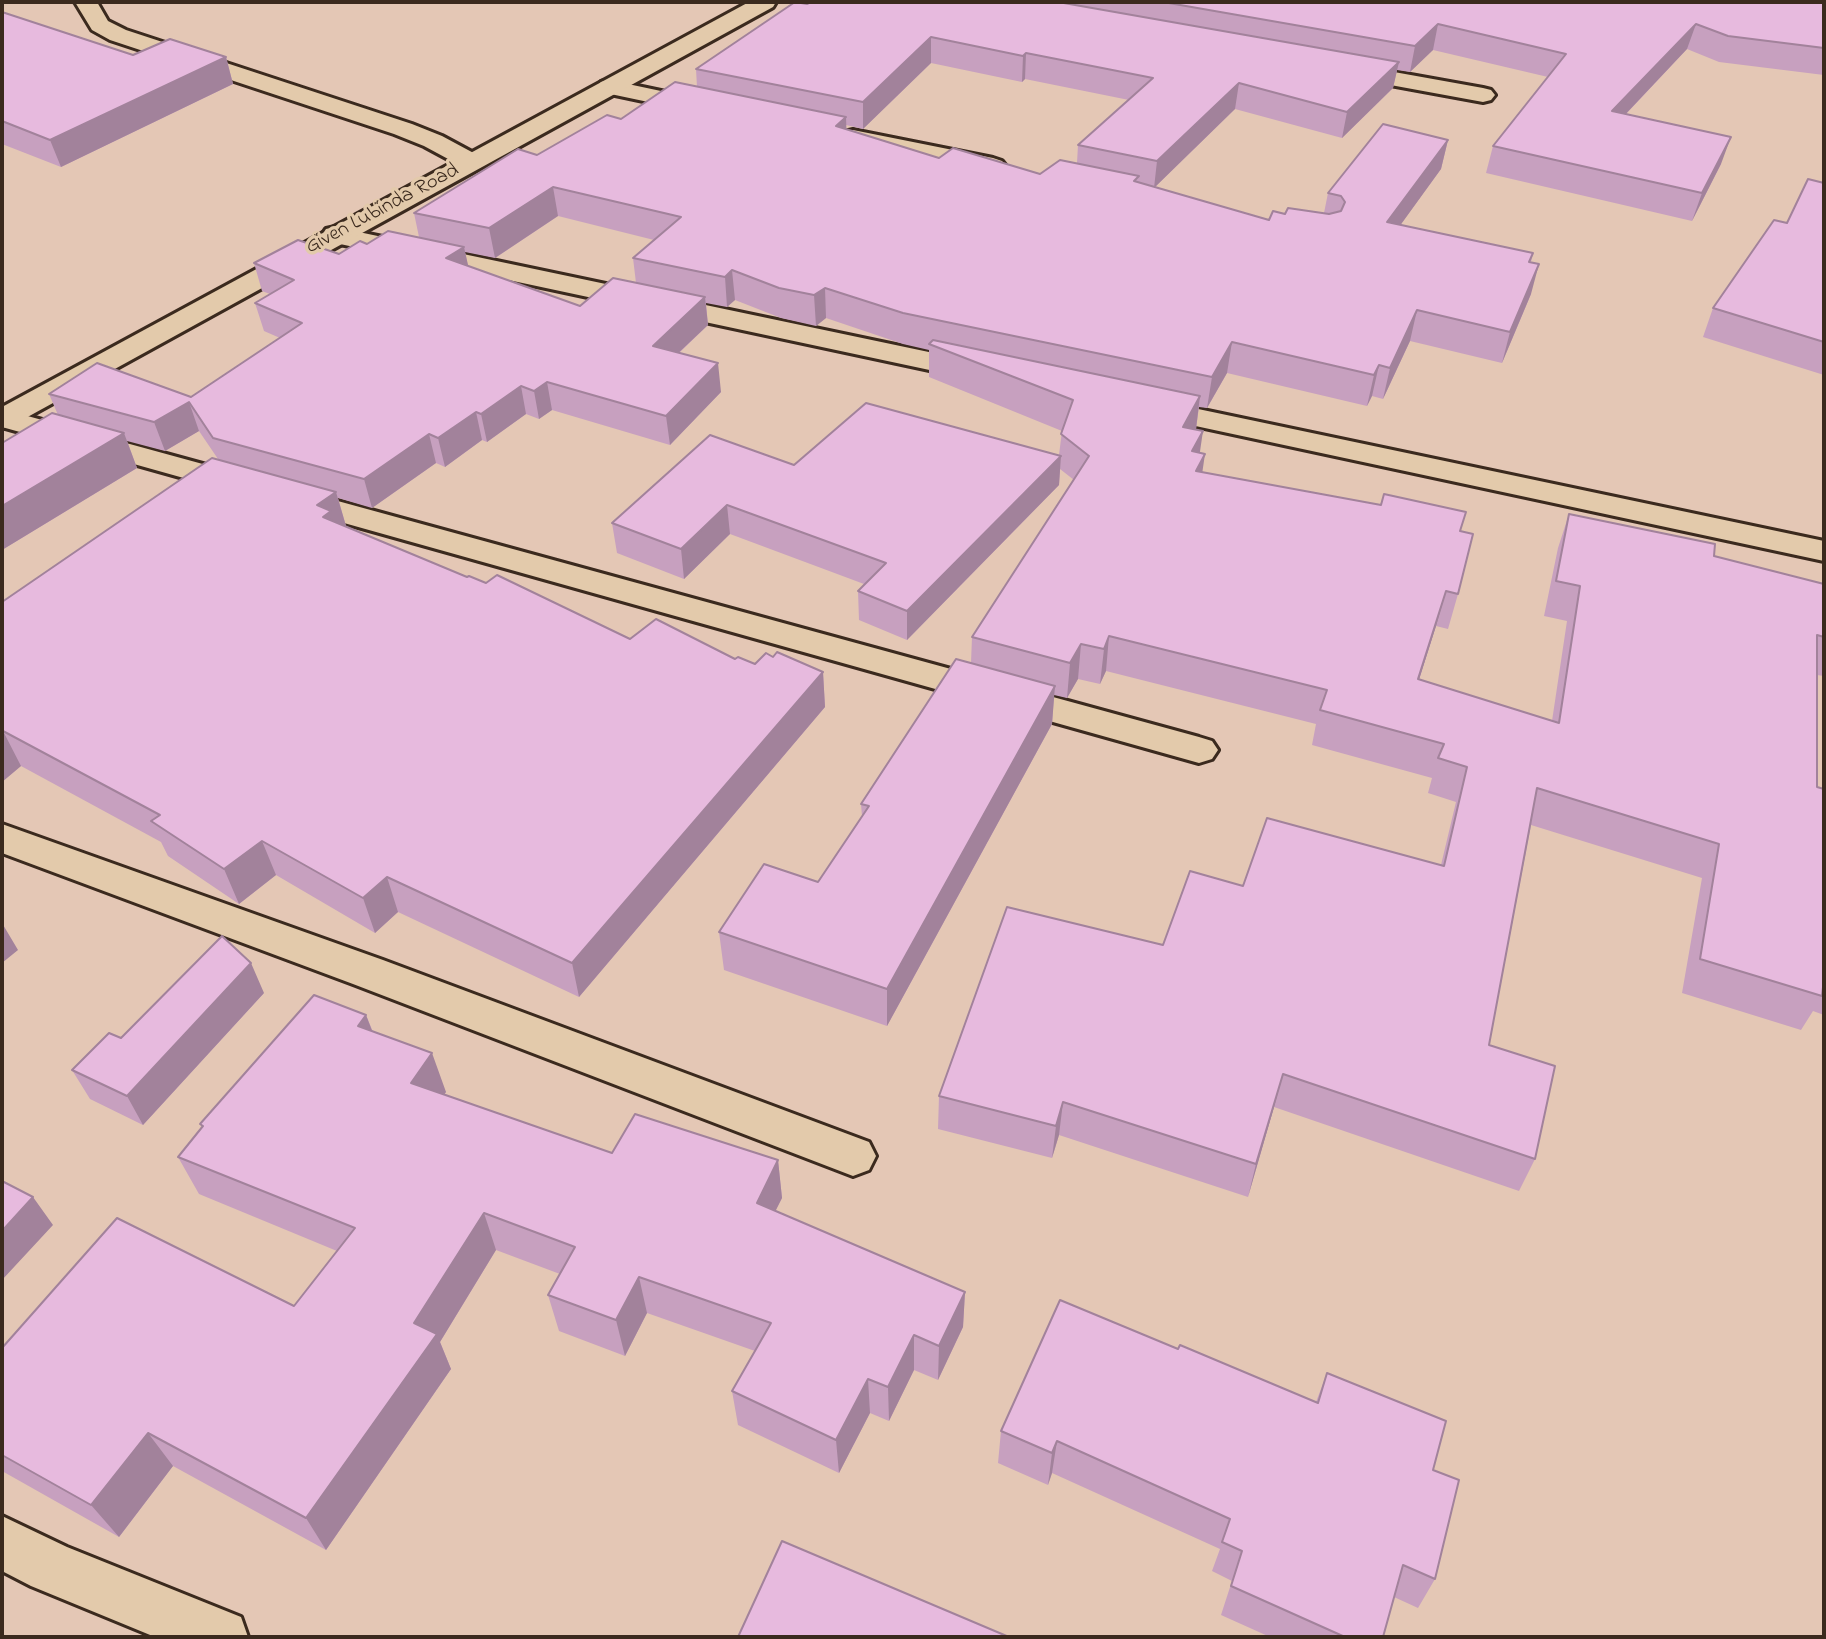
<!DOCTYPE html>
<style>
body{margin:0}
#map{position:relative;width:1826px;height:1639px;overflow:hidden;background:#e4c7b5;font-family:"Indie Flower",sans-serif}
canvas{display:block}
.frame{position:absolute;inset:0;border:4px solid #3b2a1e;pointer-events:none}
</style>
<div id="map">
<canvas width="1826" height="1639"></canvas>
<div class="frame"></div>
</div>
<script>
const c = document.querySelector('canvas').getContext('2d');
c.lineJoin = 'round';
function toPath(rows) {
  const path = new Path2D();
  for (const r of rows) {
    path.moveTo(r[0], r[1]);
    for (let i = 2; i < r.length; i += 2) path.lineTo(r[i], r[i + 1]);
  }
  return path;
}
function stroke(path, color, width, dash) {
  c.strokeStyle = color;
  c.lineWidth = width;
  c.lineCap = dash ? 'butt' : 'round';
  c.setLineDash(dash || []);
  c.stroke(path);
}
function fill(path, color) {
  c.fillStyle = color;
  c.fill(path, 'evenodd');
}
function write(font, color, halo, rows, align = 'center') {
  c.font = font + ' "Indie Flower",sans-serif';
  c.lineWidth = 7;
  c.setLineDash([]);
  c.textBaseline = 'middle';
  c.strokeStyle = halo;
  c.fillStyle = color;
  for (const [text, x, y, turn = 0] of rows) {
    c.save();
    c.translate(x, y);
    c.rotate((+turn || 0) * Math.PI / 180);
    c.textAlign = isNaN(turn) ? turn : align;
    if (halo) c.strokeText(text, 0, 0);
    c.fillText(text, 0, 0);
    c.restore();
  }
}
const minor = toPath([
 [75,2,97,2,108,21,126,30,412,124,442,136,481,157,485,162,481,167,472,170,463,167,424,146,394,134,110,40,92,30,75,2],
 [1344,63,1483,88,1491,90,1495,95,1491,100,1483,102,1336,75,1332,70,1336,65,1344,63],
 [609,80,713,102,717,107,713,112,705,114,601,92,597,87,601,82,609,80],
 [853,130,993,158,1002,161,1006,166,1002,171,993,174,844,142,841,137,844,132,853,130],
 [335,227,981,363,991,366,996,372,991,378,981,381,326,241,322,235,326,229,335,227],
 [1146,398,1824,541,1824,561,1135,413,1131,407,1135,401,1146,398],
 [2,409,1199,737,1212,741,1218,750,1212,759,1199,763,2,427,2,409],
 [2,824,383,960,869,1142,876,1156,869,1170,853,1176,353,984,2,853,2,824],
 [2,1516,67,1547,241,1617,248,1637,155,1637,31,1586,2,1571,2,1516]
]);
const tertiary = toPath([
 [749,2,776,2,773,7,13,425,2,428,2,407,749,2]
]);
stroke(minor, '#3b2a1e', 6);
stroke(tertiary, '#3b2a1e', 6);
fill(minor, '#e3caab');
fill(tertiary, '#e3caab');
fill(toPath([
 [811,2,1824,2,1824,75,1719,62,1687,49,1626,114,1721,164,1692,221,1486,173,1493,146,1548,77,1433,50,1410,72,1397,70,1393,88,1342,138,1235,109,1155,187,1269,220,1285,214,1324,213,1328,193,1448,140,1441,169,1400,225,1533,253,1531,262,1531,294,1502,363,1410,341,1383,399,1372,396,1367,406,1227,373,1207,408,1199,407,1196,429,1202,472,1460,531,1458,594,1448,629,1436,626,1419,680,1552,721,1567,621,1544,616,1558,548,1569,514,1714,556,1824,584,1824,676,1817,675,1817,787,1824,789,1824,1015,1813,1011,1801,1030,1682,993,1702,878,1531,825,1489,1045,1535,1159,1519,1191,1274,1107,1248,1197,1059,1135,1052,1158,938,1129,939,1096,1163,945,1243,886,1441,865,1456,802,1428,793,1432,778,1312,745,1316,724,1106,671,1100,684,1078,679,1067,698,1054,695,1052,724,887,1026,724,970,719,932,818,882,862,816,861,804,971,663,972,637,1074,480,1060,469,1059,485,907,640,859,620,858,591,864,584,730,534,684,579,617,553,612,523,794,465,1059,455,1062,431,929,377,929,350,903,344,826,318,816,326,781,318,735,300,727,307,706,303,708,325,679,353,721,392,670,445,552,410,539,419,526,414,487,442,482,440,445,467,436,463,372,508,338,498,346,526,467,577,486,583,630,639,755,664,773,657,823,672,825,707,579,997,398,912,375,933,276,875,239,904,168,856,161,842,21,766,2,782,2,602,218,459,199,431,165,451,127,441,137,468,2,550,2,443,58,415,49,394,191,397,280,338,264,331,255,303,270,294,262,291,254,263,339,254,367,244,419,237,414,213,537,155,697,87,696,69],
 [931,63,1022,82,1025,79,1129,100,1078,145,1077,163,1040,174,939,158,846,130,846,125,863,129],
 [558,216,654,240,633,258,636,283,580,306,468,266,465,252,495,258],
 [2,12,133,55,226,57,233,84,61,167,2,144],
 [1824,183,1824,375,1703,337,1713,308,1787,223],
 [264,993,143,1125,90,1099,72,1070],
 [366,1015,373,1032,446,1092,444,1094,612,1153,778,1160,782,1198,775,1211,965,1292,963,1327,938,1380,914,1370,889,1421,870,1413,839,1473,738,1425,732,1391,755,1351,647,1313,625,1356,559,1331,548,1295,560,1274,496,1250,440,1342,451,1369,326,1550,173,1466,119,1537,2,1471,2,1348,294,1306,337,1251,199,1194,178,1157,202,1128,200,1124],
 [1178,1349,1316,1402,1327,1373,1433,1470,1435,1579,1418,1608,1394,1597,1383,1637,1270,1637,1221,1615,1232,1581,1212,1571,1220,1549,1052,1473,1048,1485,998,1463,1001,1431]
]), '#c7a0bf');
fill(toPath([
 [1438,24,1433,50,1410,72,1415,46],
 [1696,24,1687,49,1604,137,1612,111],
 [931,37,931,63,863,129,863,102],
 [1026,53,1025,79,1022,82,1023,56],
 [226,57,233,84,61,167,50,140],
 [1399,62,1393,88,1342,138,1347,112],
 [1239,83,1235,109,1154,188,1157,161],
 [846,117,847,145,836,126],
 [1731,137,1721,164,1692,221,1702,193],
 [1448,140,1441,169,1381,252,1387,222],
 [553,187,558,216,495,258,489,228],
 [464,247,470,274,446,258],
 [1539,264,1531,294,1502,363,1510,332],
 [732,270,735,300,727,307,725,277],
 [825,288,826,318,816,326,814,295],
 [705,297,708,325,656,374,653,346],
 [1417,310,1410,341,1383,399,1390,368],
 [1232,342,1227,373,1207,408,1212,377],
 [718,363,721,392,670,445,666,416],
 [1379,365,1372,396,1367,406,1374,375],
 [547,382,552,410,539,419,534,391],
 [521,386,526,414,487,442,481,414],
 [1200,396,1196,429,1183,427],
 [189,402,199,431,165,451,154,422],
 [476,412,482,440,445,467,438,438],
 [1203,431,1198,465,1192,451],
 [124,433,137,468,2,550,2,506],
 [429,434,436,463,372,508,364,479],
 [1205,454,1200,488,1196,471],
 [1061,456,1059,485,907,640,907,611],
 [336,492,346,526,341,546,317,505],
 [727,505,730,534,684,579,681,549],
 [1446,591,1436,626,1408,714,1418,679],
 [1109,636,1106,671,1100,684,1104,649],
 [1081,644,1078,679,1067,698,1070,663],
 [823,672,825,707,579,997,572,963],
 [1055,686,1052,724,887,1026,887,989],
 [3,731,21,766,2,782,2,732],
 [262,841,276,875,239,904,224,869],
 [387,877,398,912,375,933,363,898],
 [2,923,18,950,2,963],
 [251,963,264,993,143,1125,127,1096],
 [366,1015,381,1054,358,1026],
 [432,1053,446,1092,425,1121,411,1083],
 [1283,1074,1274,1107,1248,1197,1256,1164],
 [1063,1102,1059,1135,1052,1158,1056,1126],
 [778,1160,782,1198,761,1240,757,1203],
 [33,1197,53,1225,2,1280,2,1231],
 [484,1213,496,1250,440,1342,451,1369,326,1550,306,1518,414,1323],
 [639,1277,647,1313,625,1356,616,1320],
 [965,1292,963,1327,938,1380,939,1346],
 [914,1335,914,1370,889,1421,888,1387],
 [868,1379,870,1413,839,1473,836,1440],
 [148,1433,173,1466,119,1537,91,1505],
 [1057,1441,1052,1473,1048,1485,1052,1453]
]), '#a2829b');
const building = toPath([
 [795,2,807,4,811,2,1058,2,1399,62,1347,112,1239,83,1157,161,1078,145,1153,78,1026,53,1023,56,931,37,863,102,696,69,795,2],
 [1163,2,1824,2,1824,48,1728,36,1696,24,1612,111,1731,137,1702,193,1493,146,1566,54,1438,24,1415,46,1163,2],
 [2,12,133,55,170,39,226,57,50,140,2,121,2,12],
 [675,82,846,117,836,126,939,158,953,148,1040,174,1060,160,1139,176,1134,181,1269,220,1273,211,1285,214,1288,208,1329,214,1341,211,1345,202,1341,196,1328,193,1383,124,1448,140,1387,222,1533,253,1529,262,1539,264,1510,332,1417,310,1390,368,1379,365,1374,375,1232,342,1212,377,903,313,825,288,814,295,779,288,732,270,725,277,633,258,681,217,553,187,489,228,414,213,518,149,537,155,607,115,621,119,675,82],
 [1808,179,1824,183,1824,342,1713,308,1774,220,1787,223,1808,179],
 [388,231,464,247,446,258,580,306,613,278,705,297,653,346,718,363,666,416,547,382,534,391,521,386,481,414,476,412,438,438,429,434,364,479,213,438,189,402,154,422,49,394,97,363,191,397,302,323,255,303,294,280,254,263,298,240,339,254,360,241,367,244,388,231],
 [933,340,1200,396,1183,427,1203,431,1192,451,1205,454,1196,471,1381,505,1384,494,1466,512,1460,531,1473,534,1458,594,1446,591,1418,679,1559,723,1580,586,1556,581,1569,514,1715,544,1714,556,1824,584,1824,637,1817,635,1817,787,1824,789,1824,978,1822,996,1700,959,1719,844,1537,788,1489,1045,1555,1066,1535,1159,1283,1074,1256,1164,1063,1102,1056,1126,939,1096,1007,907,1163,945,1190,871,1243,886,1267,818,1444,866,1467,767,1438,758,1444,744,1320,710,1327,690,1109,636,1104,649,1081,644,1070,663,972,637,1089,456,1061,434,1073,400,929,344,933,340],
 [866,403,1061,456,907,611,858,591,886,563,727,505,681,549,612,523,710,435,794,465,866,403],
 [52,413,124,433,2,506,2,443,52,413],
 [212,458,336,492,317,505,331,511,323,517,467,577,469,576,486,583,497,575,630,639,656,619,735,659,738,657,755,664,766,653,773,657,777,652,823,672,572,963,387,877,363,898,262,841,224,869,151,821,160,815,3,731,2,732,2,602,212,458],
 [956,659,1055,686,887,989,719,932,764,864,818,882,869,806,861,804,956,659],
 [222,936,251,963,127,1096,72,1070,109,1033,121,1038,222,936],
 [314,995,366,1015,358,1026,432,1053,411,1083,612,1153,635,1114,778,1160,757,1203,965,1292,939,1346,914,1335,888,1387,868,1379,836,1440,732,1391,771,1323,639,1277,616,1320,548,1295,575,1247,484,1213,414,1323,437,1334,306,1518,148,1433,91,1505,2,1455,2,1348,117,1218,294,1306,355,1228,178,1157,203,1126,200,1124,314,995],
 [2,1181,33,1197,2,1231,2,1181],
 [1060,1300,1178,1349,1180,1345,1318,1403,1327,1373,1446,1421,1433,1470,1459,1480,1435,1579,1403,1565,1383,1637,1345,1637,1231,1586,1242,1551,1222,1542,1230,1519,1057,1441,1052,1453,1001,1431,1060,1300],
 [782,1541,1009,1637,738,1637,782,1541]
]);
fill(building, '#e7bade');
stroke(building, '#a2829b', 2);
write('21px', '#3b2a1e', '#e3caab', [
 ["Given Lubinda Road",383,210,-28]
]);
</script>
